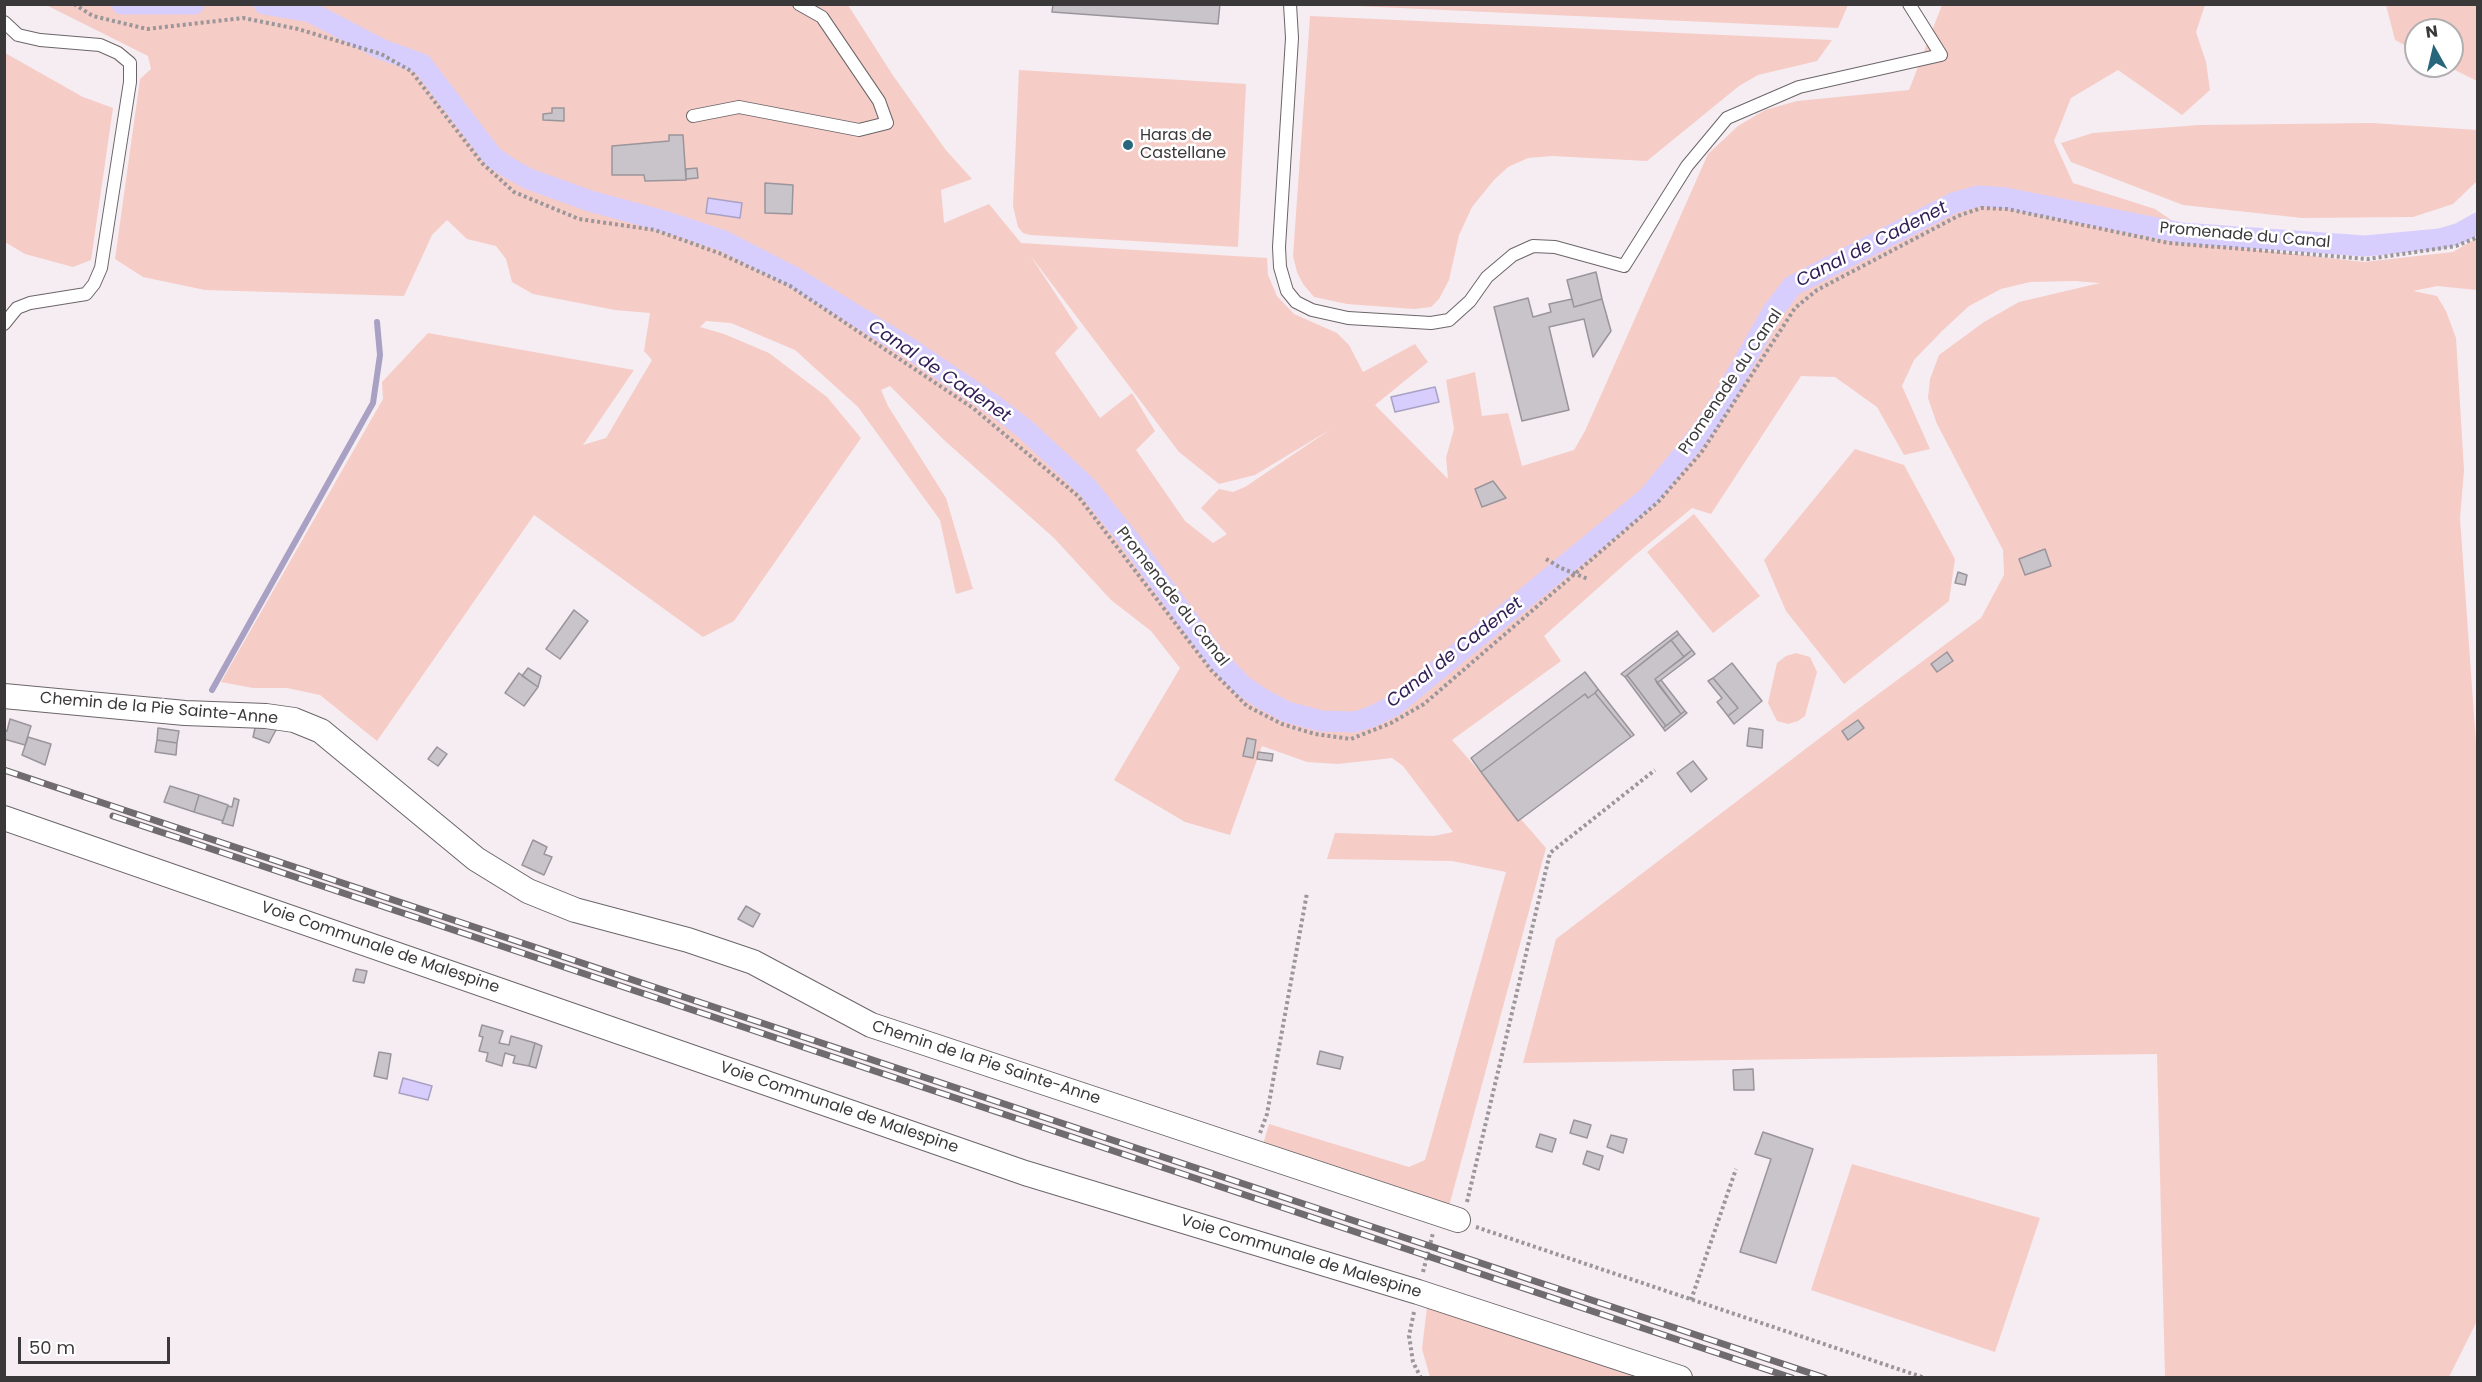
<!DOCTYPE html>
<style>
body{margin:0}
#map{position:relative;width:2482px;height:1382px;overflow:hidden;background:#f5edf2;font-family:Poppins,sans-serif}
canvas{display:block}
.frame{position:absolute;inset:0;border:6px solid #3b383a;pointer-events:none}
.north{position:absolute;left:2404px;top:18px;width:60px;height:60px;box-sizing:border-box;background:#fff;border:2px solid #b1afb0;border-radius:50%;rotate:352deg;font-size:16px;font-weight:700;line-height:24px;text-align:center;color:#3b383a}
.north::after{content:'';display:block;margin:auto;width:21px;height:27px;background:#28667c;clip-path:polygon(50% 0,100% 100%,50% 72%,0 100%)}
.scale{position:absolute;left:18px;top:1337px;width:152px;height:27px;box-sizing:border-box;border:3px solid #3b383a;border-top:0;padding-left:8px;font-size:18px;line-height:21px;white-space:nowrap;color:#3b383a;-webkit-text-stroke:4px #fff;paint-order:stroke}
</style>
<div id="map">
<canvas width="2482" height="1382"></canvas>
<div class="frame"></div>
<div class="north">N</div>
<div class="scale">50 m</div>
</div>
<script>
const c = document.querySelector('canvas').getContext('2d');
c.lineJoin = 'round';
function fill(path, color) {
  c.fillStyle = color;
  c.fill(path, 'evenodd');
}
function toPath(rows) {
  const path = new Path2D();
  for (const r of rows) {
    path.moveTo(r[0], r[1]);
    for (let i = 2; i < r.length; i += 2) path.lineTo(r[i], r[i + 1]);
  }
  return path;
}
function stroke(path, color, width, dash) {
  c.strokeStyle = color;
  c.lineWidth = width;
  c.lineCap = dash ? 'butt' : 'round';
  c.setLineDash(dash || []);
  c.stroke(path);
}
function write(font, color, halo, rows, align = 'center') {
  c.font = font + ' Poppins,sans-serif';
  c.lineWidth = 5;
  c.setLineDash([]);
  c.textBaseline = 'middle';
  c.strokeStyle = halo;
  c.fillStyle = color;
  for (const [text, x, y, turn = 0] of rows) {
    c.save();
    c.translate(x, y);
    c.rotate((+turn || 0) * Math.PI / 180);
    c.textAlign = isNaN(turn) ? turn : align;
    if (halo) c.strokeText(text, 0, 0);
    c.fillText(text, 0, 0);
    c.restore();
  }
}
fill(toPath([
 [46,5,848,5,892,74,945,149,972,179,941,190,944,223,989,204,1021,243,1267,258,1268,275,1277,296,1294,314,1337,333,1349,345,1363,372,1415,344,1428,362,1375,405,1448,479,1446,458,1454,429,1446,380,1475,372,1482,416,1508,413,1522,466,1574,450,1585,431,1708,154,1738,126,1765,110,1797,101,1909,90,1942,5,2205,5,2196,32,2206,62,2210,90,2182,115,2118,70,2071,98,2054,141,2073,183,2155,209,2206,244,2364,262,2453,252,2477,238,2477,290,2437,286,2413,291,2437,296,2446,311,2456,338,2464,470,2460,518,2478,772,2477,1321,2449,1377,2165,1377,2157,1054,1523,1063,1556,939,1854,712,1981,618,2004,575,2003,550,1937,424,1928,398,1930,379,1939,355,1984,322,2019,302,2100,283,2075,281,2030,282,2001,289,1969,306,1942,331,1914,360,1902,386,1930,449,1904,455,1877,407,1835,377,1801,376,1711,514,1692,508,1634,556,1544,636,1561,661,1452,740,1546,848,1448,1210,1262,1148,1269,1124,1409,1167,1425,1160,1506,872,1452,861,1327,859,1335,833,1434,836,1453,832,1403,766,1392,758,1338,764,1307,762,1262,746,1230,835,1185,822,1114,780,1180,668,1151,631,1111,600,1054,538,944,440,890,386,881,390,888,406,946,498,973,589,956,594,940,520,858,407,795,350,731,323,706,321,700,327,724,334,769,353,827,397,861,438,734,621,703,637,534,515,377,741,320,695,287,688,253,688,221,682,383,399,382,382,428,333,634,370,583,445,606,438,652,360,644,351,650,313,615,310,533,294,512,282,506,259,496,246,467,239,447,220,432,235,404,296,205,290,143,277,115,259,140,79,151,69,148,56],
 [1030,255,1179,452,1219,484,1255,475,1331,429,1245,487,1233,492,1219,489,1201,508,1227,534,1213,543,1185,521,1136,450,1155,431,1132,393,1100,418,1055,353,1078,328],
 [1334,5,1848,5,1838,28],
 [2386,5,2477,5,2477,81,2447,66,2452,66,2452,30,2416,30,2416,51,2395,40],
 [1310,16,1832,40,1817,61,1758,75,1739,86,1647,161,1552,156,1528,158,1508,167,1494,180,1472,207,1459,235,1449,280,1439,299,1431,307,1414,309,1347,304,1314,297,1303,284,1297,272,1293,256],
 [5,53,83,97,113,108,91,260,73,267,25,254,5,242],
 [1019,70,1246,84,1238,247,1030,235,1023,233,1018,227,1013,206],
 [2372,123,2477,130,2477,181,2453,204,2413,217,2302,218,2183,205,2071,162,2061,143,2093,133,2199,125],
 [1855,449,1904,465,1955,559,1949,601,1844,684,1786,611,1764,560],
 [1694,514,1760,596,1713,633,1647,552],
 [1796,653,1810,657,1817,672,1805,716,1798,721,1788,724,1777,721,1768,703,1777,663,1786,656],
 [1852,1164,2040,1218,1995,1352,1811,1290],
 [1427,1307,1635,1377,1430,1377,1422,1349]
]), '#f6ccc7');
const water = toPath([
 [708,198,742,203,740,218,706,213,708,198],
 [1435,387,1439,402,1395,412,1391,397,1435,387],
 [403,1078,432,1086,428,1100,399,1093,403,1078]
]);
fill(water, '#d7cefe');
stroke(water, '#a8a1c3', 1.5);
stroke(toPath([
 [212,690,373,403,380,355,377,322]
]), '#a8a1c3', 6);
stroke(toPath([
 [122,4,194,4],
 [264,4,310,12,381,49,422,64,493,157,509,168,529,179,590,201,667,222,724,241,792,276,909,348,995,406,1025,429,1087,487,1128,538,1215,657,1243,686,1261,698,1287,712,1321,721,1354,722,1371,717,1395,705,1649,496,1699,435,1721,402,1773,311,1792,286,1953,203,1979,196,2006,198,2182,233,2365,246,2440,239,2460,233,2478,223]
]), '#d7cefe', 21);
const building = toPath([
 [1053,4,1220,4,1218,24,1052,12,1053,4],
 [552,108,564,108,564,121,543,120,543,114,552,113,552,108],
 [669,135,683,135,686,180,645,181,644,175,612,175,612,146,669,141,669,135],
 [697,168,698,178,686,179,686,169,697,168],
 [765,183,793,185,792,214,765,213,765,183],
 [1596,272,1602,299,1574,307,1567,280,1596,272],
 [1528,298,1533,317,1551,312,1549,304,1572,299,1574,307,1602,299,1611,331,1593,357,1584,319,1549,327,1569,410,1522,421,1494,307,1528,298],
 [1493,481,1506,498,1482,507,1475,489,1493,481],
 [2045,549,2051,566,2025,575,2019,559,2045,549],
 [1958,572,1967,575,1965,585,1955,583,1958,572],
 [574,610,588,621,560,659,546,649,574,610],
 [1677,631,1679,634,1625,677,1621,674,1677,631],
 [1679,634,1692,650,1684,657,1671,640,1679,634],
 [1671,640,1684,657,1655,679,1681,714,1666,726,1627,675,1671,640],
 [1692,650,1695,654,1657,683,1655,679,1692,650],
 [1947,652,1953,661,1937,672,1931,664,1947,652],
 [1732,663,1762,701,1734,724,1728,716,1738,708,1713,678,1732,663],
 [528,668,541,676,538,687,522,676,528,668],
 [1585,672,1598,689,1595,693,1588,698,1585,694,1481,772,1471,758,1585,672],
 [519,673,538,687,524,706,505,693,519,673],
 [1627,675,1666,726,1663,728,1625,677,1627,675],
 [1713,678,1738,708,1728,716,1717,702,1722,698,1708,681,1713,678],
 [1661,680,1685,711,1681,714,1657,683,1661,680],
 [1598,689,1634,735,1631,737,1595,693,1598,689],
 [1595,693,1631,737,1518,821,1481,772,1585,694,1588,698,1595,693],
 [1685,711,1687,713,1665,731,1663,728,1685,711],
 [10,719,31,726,25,745,4,739,4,730,7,731,10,719],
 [1858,720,1864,728,1848,740,1842,731,1858,720],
 [256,724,277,728,269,743,253,737,256,724],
 [158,728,179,731,177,743,157,740,158,728],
 [1749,728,1763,730,1762,748,1747,746,1749,728],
 [28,737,51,744,45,765,22,755,28,737],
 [1247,738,1256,740,1253,758,1243,756,1247,738],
 [157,740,177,743,176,755,155,752,157,740],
 [437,747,447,754,438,766,428,759,437,747],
 [1258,752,1273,754,1272,761,1257,759,1258,752],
 [1693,761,1707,779,1691,792,1677,773,1693,761],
 [170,786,199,795,194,812,164,802,170,786],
 [199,795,228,805,223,821,194,812,199,795],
 [234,798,239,800,233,826,222,823,228,806,232,807,234,798],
 [533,840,547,847,544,854,552,857,544,875,522,865,533,840],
 [746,906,760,914,753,927,738,919,746,906],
 [356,969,367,971,364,983,353,981,356,969],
 [482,1025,503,1031,499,1043,509,1045,511,1036,535,1043,529,1066,513,1063,515,1056,505,1053,502,1066,486,1061,488,1053,479,1051,483,1037,479,1036,482,1025],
 [535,1043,542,1046,536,1068,529,1066,535,1043],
 [1320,1051,1343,1057,1340,1069,1317,1064,1320,1051],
 [379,1052,391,1054,387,1079,374,1076,379,1052],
 [1753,1069,1754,1090,1734,1090,1733,1070,1753,1069],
 [1574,1120,1591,1125,1587,1138,1570,1133,1574,1120],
 [1763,1132,1813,1149,1776,1263,1740,1252,1771,1159,1755,1154,1763,1132],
 [1540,1134,1556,1139,1552,1152,1536,1147,1540,1134],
 [1611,1135,1627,1139,1623,1153,1607,1147,1611,1135],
 [1587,1151,1603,1156,1599,1170,1583,1164,1587,1151]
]);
fill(building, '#c8c4ca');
stroke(building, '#9a959b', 1.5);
const lane = toPath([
 [1290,4,1292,38,1279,247,1280,267,1287,291,1296,302,1312,310,1348,318,1431,323,1449,320,1470,301,1487,277,1513,255,1533,246,1555,247,1624,266,1687,166,1727,118,1799,87,1941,55,1909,4],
 [4,22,18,35,40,40,100,45,118,53,130,63,130,82,101,268,94,284,86,294,30,303,17,308,4,324],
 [693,116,739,107,859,130,887,123,879,101,822,17,799,4]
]);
const street = toPath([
 [4,696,185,713,266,716,294,720,321,731,476,859,528,891,575,910,688,940,753,962,871,1025,1458,1220],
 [4,818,1025,1173,1418,1292,1680,1378]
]);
stroke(lane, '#6b6569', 14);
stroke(street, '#6b6569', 26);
stroke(toPath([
 [74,4,93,16,147,29,243,18,298,29,381,54,411,71,482,163,514,192,579,219,655,230,719,253,790,286,973,408,1078,496,1211,670,1247,706,1282,724,1315,734,1351,739,1391,723,1424,704,1658,502,1701,453,1795,308,1817,290,1958,216,1981,208,2007,209,2169,243,2368,259,2456,246,2478,237],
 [1260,1133,1267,1114,1307,893],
 [1467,1202,1550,853,1655,770],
 [1476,1227,1925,1378],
 [1423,1272,1433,1233],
 [1691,1300,1736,1169],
 [1414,1312,1409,1336,1413,1362,1421,1378]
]), '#9b9699', 4, [3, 3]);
stroke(lane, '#fff', 12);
stroke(street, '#fff', 24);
const rail = toPath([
 [4,770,1825,1378],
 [113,816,1792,1378]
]);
stroke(rail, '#706b6e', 7);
stroke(rail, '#fff', 4.5, [14]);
stroke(toPath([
 [1546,559,1561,568,1588,579]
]), '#9b9699', 4, [3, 3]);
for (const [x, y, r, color] of [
 [1128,145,6,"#28667c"]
]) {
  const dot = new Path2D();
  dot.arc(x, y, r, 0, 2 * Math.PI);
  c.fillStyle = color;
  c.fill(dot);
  stroke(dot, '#fff', 2);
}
write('16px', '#3b383a', '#fff', [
 ["Haras de",1140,136],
 ["Castellane",1140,154]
], 'left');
write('16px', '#3b383a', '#fff', [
 ["Promenade du Canal",2245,236,5],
 ["Promenade du Canal",1731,382,-56],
 ["Promenade du Canal",1172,597,52],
 ["Chemin de la Pie Sainte-Anne",159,709,5],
 ["Voie Communale de Malespine",380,948,19],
 ["Chemin de la Pie Sainte-Anne",986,1063,18],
 ["Voie Communale de Malespine",839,1108,19],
 ["Voie Communale de Malespine",1301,1257,17]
]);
write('italic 18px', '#2f1d54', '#fff', [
 ["Canal de Cadenet",1872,245,-27],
 ["Canal de Cadenet",939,372,34],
 ["Canal de Cadenet",1455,653,-38]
]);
</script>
